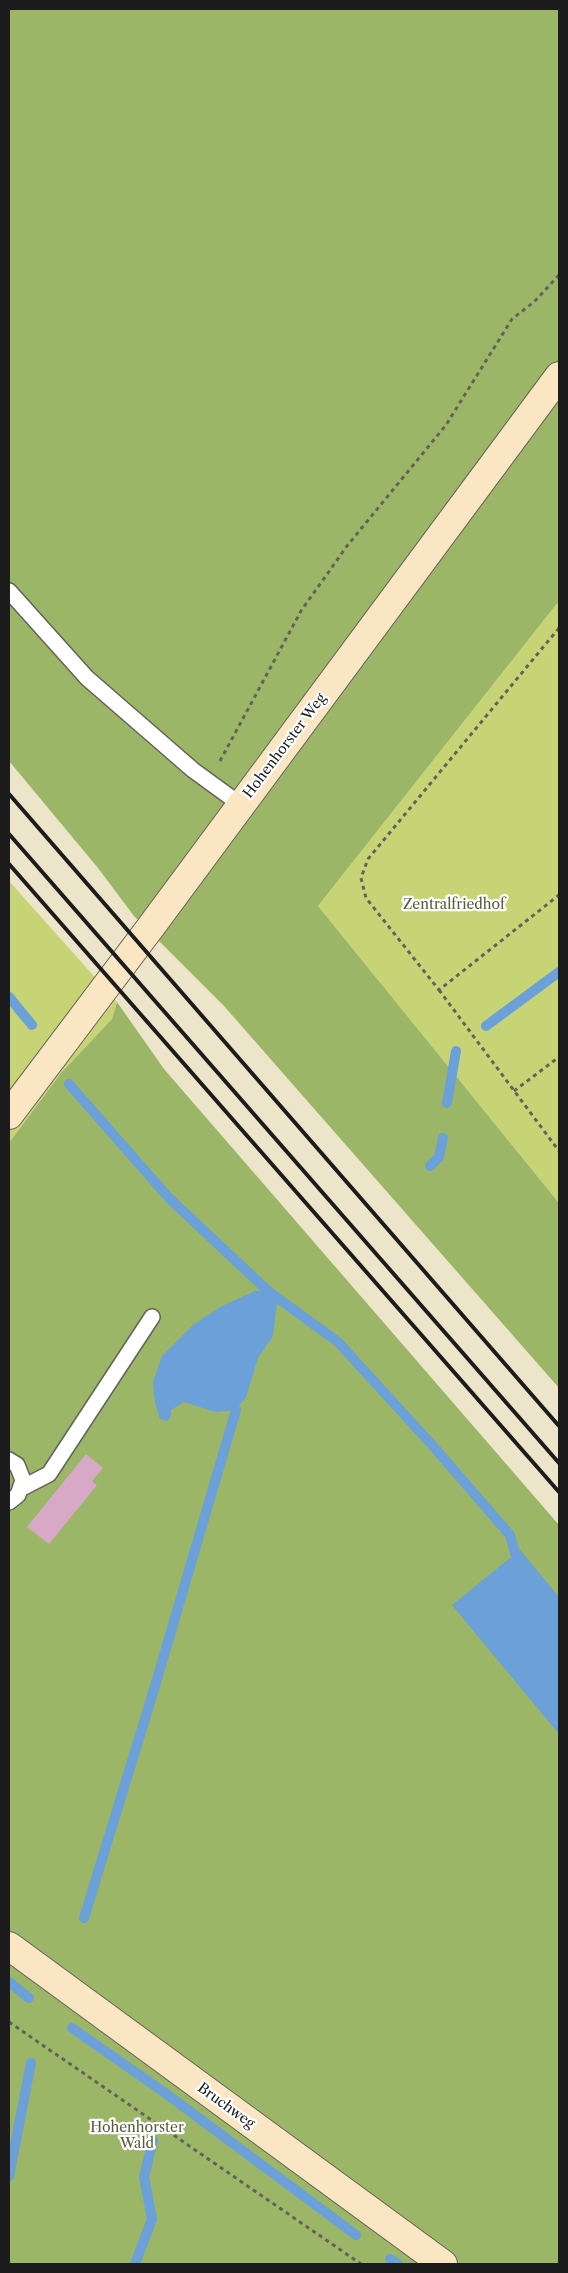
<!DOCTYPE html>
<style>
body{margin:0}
#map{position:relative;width:568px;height:2273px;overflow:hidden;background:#ede5c9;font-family:"Libre Caslon Text",serif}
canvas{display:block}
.frame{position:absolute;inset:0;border:10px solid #1c1c1c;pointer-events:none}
</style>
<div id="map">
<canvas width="568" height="2273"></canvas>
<div class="frame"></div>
</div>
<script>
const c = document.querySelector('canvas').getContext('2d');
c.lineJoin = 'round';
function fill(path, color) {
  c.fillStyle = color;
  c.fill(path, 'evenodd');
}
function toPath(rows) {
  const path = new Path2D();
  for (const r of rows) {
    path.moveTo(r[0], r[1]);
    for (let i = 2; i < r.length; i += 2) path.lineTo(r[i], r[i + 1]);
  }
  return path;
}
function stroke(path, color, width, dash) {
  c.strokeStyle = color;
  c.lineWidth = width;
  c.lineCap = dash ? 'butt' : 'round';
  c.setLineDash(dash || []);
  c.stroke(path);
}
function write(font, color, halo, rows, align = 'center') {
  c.font = font + ' "Libre Caslon Text",serif';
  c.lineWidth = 4.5;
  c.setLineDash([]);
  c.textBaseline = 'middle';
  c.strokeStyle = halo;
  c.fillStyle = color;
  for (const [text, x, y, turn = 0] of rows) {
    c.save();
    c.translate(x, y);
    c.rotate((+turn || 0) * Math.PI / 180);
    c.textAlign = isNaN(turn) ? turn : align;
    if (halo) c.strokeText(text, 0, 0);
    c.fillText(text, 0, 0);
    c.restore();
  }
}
fill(toPath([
 [559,601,559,1203,318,906],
 [9,881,117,1002,112,1019,61,1073,9,1143]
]), '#c6d476');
fill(toPath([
 [9,9,559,9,559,601,318,906,559,1203,559,1388,224,1006,134,916,98,868,9,761],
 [117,1002,164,1069,559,1525,559,2264,9,2264,9,1143,61,1073,112,1019]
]), '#9cb667');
fill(toPath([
 [255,1291,268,1291,277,1302,273,1336,258,1358,246,1397,236,1410,216,1412,184,1402,171,1410,171,1415,168,1421,160,1419,155,1403,153,1382,162,1356,193,1325,220,1307],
 [520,1550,559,1597,559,1734,452,1605]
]), '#6ba0d8');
stroke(toPath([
 [9,997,32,1025],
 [486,1026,559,972],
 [69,1084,169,1198,268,1291,338,1342,433,1446,510,1535,515,1553],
 [447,1103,456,1051],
 [430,1166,439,1157,443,1138],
 [84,1918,155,1686,236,1410],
 [9,1982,29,1998],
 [72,2028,168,2095,356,2235],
 [9,2176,31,2063],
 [390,2259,398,2264],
 [135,2264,152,2219,144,2177,153,2140]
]), '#6ba0d8', 10);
fill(toPath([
 [86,1454,103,1468,92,1481,97,1485,49,1544,27,1527]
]), '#d7a9c6');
const lane = toPath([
 [9,591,87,678,193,770,241,805],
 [9,1460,17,1465,23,1480,18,1495,9,1502],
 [22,1488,49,1474,152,1317]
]);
const secondary = toPath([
 [9,1115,150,928,559,376],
 [9,1946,443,2264]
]);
stroke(lane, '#656259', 18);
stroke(secondary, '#656259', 30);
stroke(toPath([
 [559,628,368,859,361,878,366,898,439,990,559,895],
 [220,761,301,611,347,546,446,425,512,319,534,302,559,275],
 [439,990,559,1151],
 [514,1091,559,1057],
 [9,2022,361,2264]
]), '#656259', 3, [4, 4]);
stroke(lane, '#fff', 15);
stroke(secondary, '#fbe6c4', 28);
stroke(toPath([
 [9,794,559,1426],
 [9,834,559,1463],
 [9,864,559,1492]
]), '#1c1c1c', 4);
write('14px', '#1c1c1c', '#fff', [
 ["Hohenhorster Weg",285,746,-53],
 ["Bruchweg",226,2106,36]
]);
write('14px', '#585c3c', '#fff', [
 ["Zentralfriedhof",454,905],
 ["Hohenhorster",137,2128],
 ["Wald",137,2144]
]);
</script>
